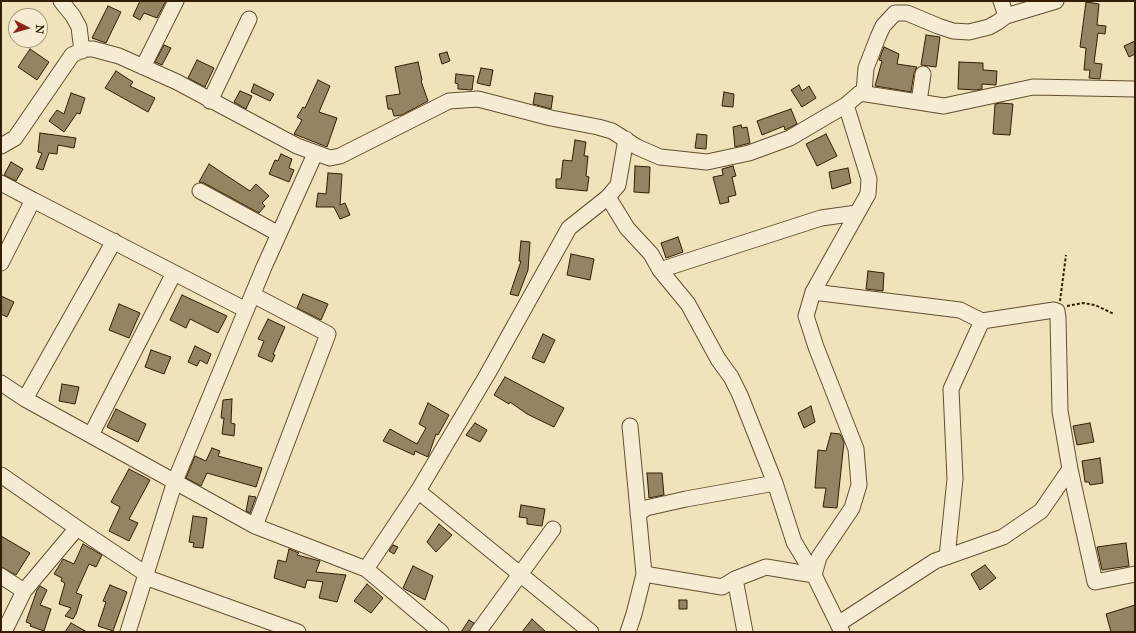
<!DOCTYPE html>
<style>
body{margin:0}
#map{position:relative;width:1136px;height:633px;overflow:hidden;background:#f0e2bb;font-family:"IM FELL Great Primer",serif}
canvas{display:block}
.frame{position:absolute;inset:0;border:2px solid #321e02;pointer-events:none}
.north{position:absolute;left:8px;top:8px;width:40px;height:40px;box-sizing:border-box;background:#f5ecd3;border:1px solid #a79a7f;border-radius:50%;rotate:96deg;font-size:11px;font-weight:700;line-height:16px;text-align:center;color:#321e02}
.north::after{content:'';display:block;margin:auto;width:14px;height:18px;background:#8f2418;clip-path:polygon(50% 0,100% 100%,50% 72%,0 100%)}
</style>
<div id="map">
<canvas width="1136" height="633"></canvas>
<div class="frame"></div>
<div class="north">N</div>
</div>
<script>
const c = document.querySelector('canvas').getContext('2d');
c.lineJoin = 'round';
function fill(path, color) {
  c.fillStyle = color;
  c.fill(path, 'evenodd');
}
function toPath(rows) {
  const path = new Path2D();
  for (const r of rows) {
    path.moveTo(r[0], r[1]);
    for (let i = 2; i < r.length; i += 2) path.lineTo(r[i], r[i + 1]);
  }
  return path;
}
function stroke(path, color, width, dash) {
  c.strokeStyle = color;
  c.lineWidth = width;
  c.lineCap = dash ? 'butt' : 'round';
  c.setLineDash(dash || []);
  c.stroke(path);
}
const building = toPath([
 [140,1,166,1,157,18,144,13,140,20,133,16,140,1],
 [1086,2,1099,4,1097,25,1106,26,1105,34,1098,33,1094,63,1102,64,1100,79,1089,78,1090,70,1084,70,1086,48,1080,47,1086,2],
 [108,6,121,12,106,43,92,38,108,6],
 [926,35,940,37,936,67,921,65,926,35],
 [1135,41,1135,54,1129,57,1124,46,1135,41],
 [164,45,171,48,162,65,155,62,164,45],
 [884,47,899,54,897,64,917,67,914,73,911,92,875,86,882,61,879,60,884,47],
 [30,49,49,62,37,80,18,67,30,49],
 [447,52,450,61,442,64,439,54,447,52],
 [197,60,214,68,205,87,188,78,197,60],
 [418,62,422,80,421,81,428,101,402,115,394,116,392,109,388,109,386,96,400,94,395,67,418,62],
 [959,62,983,63,983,70,997,71,996,85,982,84,982,89,976,90,958,89,959,62],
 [481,68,493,70,490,86,477,83,481,68],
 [116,71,133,82,130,86,155,98,148,112,105,88,116,71],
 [456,74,474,76,472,90,458,89,458,84,455,83,456,74],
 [318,80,330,86,319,112,337,118,327,147,294,134,302,120,297,117,303,107,305,108,318,80],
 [254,84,274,94,270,101,251,92,254,84],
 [799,85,802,91,809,86,816,98,802,107,791,90,799,85],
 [240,91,252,96,246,109,234,102,240,91],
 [724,92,734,94,733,107,722,106,724,92],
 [71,93,85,98,80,114,77,113,64,132,49,121,57,110,64,114,71,93],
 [535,93,553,96,551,109,533,104,535,93],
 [1001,103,1013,104,1010,135,993,134,995,104,1001,103],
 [791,109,797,124,785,130,784,126,762,135,757,121,791,109],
 [741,125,742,128,747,127,750,143,735,147,733,127,741,125],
 [40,133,76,138,74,148,58,145,57,154,49,153,43,170,36,168,42,153,38,152,40,133],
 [697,134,707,135,706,149,695,148,697,134],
 [826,134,837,156,817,166,806,144,826,134],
 [575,140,586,142,584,156,588,156,586,176,589,177,587,191,556,188,556,179,561,179,563,160,572,161,575,140],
 [281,154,292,159,289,168,294,170,289,182,269,174,275,160,278,161,281,154],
 [11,162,23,169,16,181,4,175,11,162],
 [209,164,250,191,256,184,269,196,262,203,265,206,259,213,204,183,199,182,209,164],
 [635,166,650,167,649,193,634,192,635,166],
 [733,166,736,176,732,177,736,195,728,197,729,202,720,204,713,177,723,175,722,169,733,166],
 [848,168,851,183,832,189,829,172,848,168],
 [328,173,342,174,340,205,345,203,350,215,340,219,334,207,316,207,318,193,326,194,328,173],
 [678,237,683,252,666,258,661,243,678,237],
 [521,241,530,242,528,270,518,296,510,294,521,261,519,261,521,241],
 [571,254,594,259,590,280,567,275,571,254],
 [868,271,884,273,883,291,866,289,868,271],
 [303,294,328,304,321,320,297,308,303,294],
 [182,295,227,316,218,333,190,319,186,328,170,320,182,295],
 [1,296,14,302,7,317,1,314,1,296],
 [119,304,140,313,129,338,109,330,119,304],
 [268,319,285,327,273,354,275,355,272,362,258,356,264,341,258,339,268,319],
 [543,334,555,340,544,363,532,358,543,334],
 [195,346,211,354,207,364,200,360,197,366,188,362,195,346],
 [151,350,171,357,164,374,145,367,151,350],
 [505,377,564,408,554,427,527,414,510,402,509,404,494,395,505,377],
 [62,384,79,387,75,404,59,401,62,384],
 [232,399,231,423,235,424,234,436,222,434,224,418,221,418,223,400,232,399],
 [428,403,449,415,438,435,436,434,428,457,415,451,414,455,383,441,390,429,417,444,426,428,419,424,428,403],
 [811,406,815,422,804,428,798,413,811,406],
 [116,409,146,424,138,442,107,427,116,409],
 [475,423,487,430,480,442,466,435,475,423],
 [1090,423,1094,442,1077,445,1073,426,1090,423],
 [831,433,840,434,844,442,837,508,823,507,826,488,815,488,818,450,826,451,831,433],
 [212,448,220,451,218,456,262,468,256,487,207,473,201,486,186,478,195,456,206,461,212,448],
 [1100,458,1103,483,1090,485,1089,482,1085,482,1082,461,1100,458],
 [129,469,150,480,129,519,138,523,129,541,109,531,120,507,111,502,129,469],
 [647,473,662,473,664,495,649,498,647,473],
 [249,496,256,497,250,513,246,511,249,496],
 [521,505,545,509,542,526,527,524,527,518,519,517,521,505],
 [193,516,207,518,203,548,193,547,194,543,189,542,193,516],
 [439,524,452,535,436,552,427,542,439,524],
 [1,536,30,553,16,575,1,567,1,536],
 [1126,543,1129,566,1102,570,1097,547,1126,543],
 [83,544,102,555,96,567,89,564,76,593,82,595,76,614,73,619,65,616,71,608,59,604,65,583,61,581,62,578,54,574,63,559,74,564,83,544],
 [393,545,398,547,394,554,389,551,393,545],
 [289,549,299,553,297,555,320,561,316,572,346,575,337,602,319,598,323,582,307,580,305,588,274,578,278,560,286,562,289,549],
 [985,565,996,578,980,590,971,574,985,565],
 [413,566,433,576,425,600,403,588,413,566],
 [367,584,383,598,371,613,354,601,367,584],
 [110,585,127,592,113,631,98,626,106,602,103,601,110,585],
 [40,586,47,590,40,605,51,609,44,631,30,626,31,624,26,622,37,590,40,586],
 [679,600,687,600,687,609,679,609,679,600],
 [1135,605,1135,632,1111,632,1106,614,1135,605],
 [532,619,546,632,522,632,532,619],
 [469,620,474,623,469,632,461,632,469,620],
 [71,623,87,632,65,632,71,623]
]);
fill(building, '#958462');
stroke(building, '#321e02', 1);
const minor = toPath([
 [61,1,73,16,79,27,82,51],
 [1001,1,1006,16],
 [143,67,176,1],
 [864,92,866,68,878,37,883,26,895,13,907,13,938,26,953,31,969,32,989,27,998,22,1006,16,1056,1],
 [210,101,249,19],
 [919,102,923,74],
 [1,146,15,138,72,55,84,49,93,49,119,56,177,82,297,146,330,158,340,156,449,101,478,99,551,118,598,127,612,131,637,147,660,157,707,162,749,153,790,138,846,105,860,93,944,106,1033,87,1135,89],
 [1,183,33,200,1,263],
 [200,191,279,234],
 [608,197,627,228,651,254,660,270,688,304,718,359,731,377,740,395,775,483,794,542,814,575],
 [33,200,246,310],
 [660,270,821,218,857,213],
 [813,292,960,310,982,321],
 [253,295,328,334,255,526],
 [1,383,25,399,255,526,366,569,441,632],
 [25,399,114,241],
 [91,435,174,273],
 [1,475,77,528],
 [418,491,591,632],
 [638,514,646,508,686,499,775,483],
 [947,557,955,479,951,389,982,321,1054,310,1057,311,1058,318,1060,411,1070,469,1095,582,1135,574],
 [366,569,418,491,487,375,569,228,608,197,618,185,626,139],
 [644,574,722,587,735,579,745,632],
 [1,576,24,591],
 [145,577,298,632],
 [735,579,766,567,814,575],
 [838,624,935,561,1003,537,1041,511,1070,469],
 [4,632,24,591,77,528,146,574],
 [128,632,175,481,264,267,315,154],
 [478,632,553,529],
 [628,632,634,614,644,574,630,426],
 [842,632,814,575,819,557,852,508,859,485,856,449,816,347,806,316,813,292,868,194,869,179,846,105]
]);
stroke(minor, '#624f30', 17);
stroke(toPath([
 [1060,301,1066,255],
 [1067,306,1083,303,1095,305,1114,314]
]), '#321e02', 2, [3, 2]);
stroke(minor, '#f5ecd3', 15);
</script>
